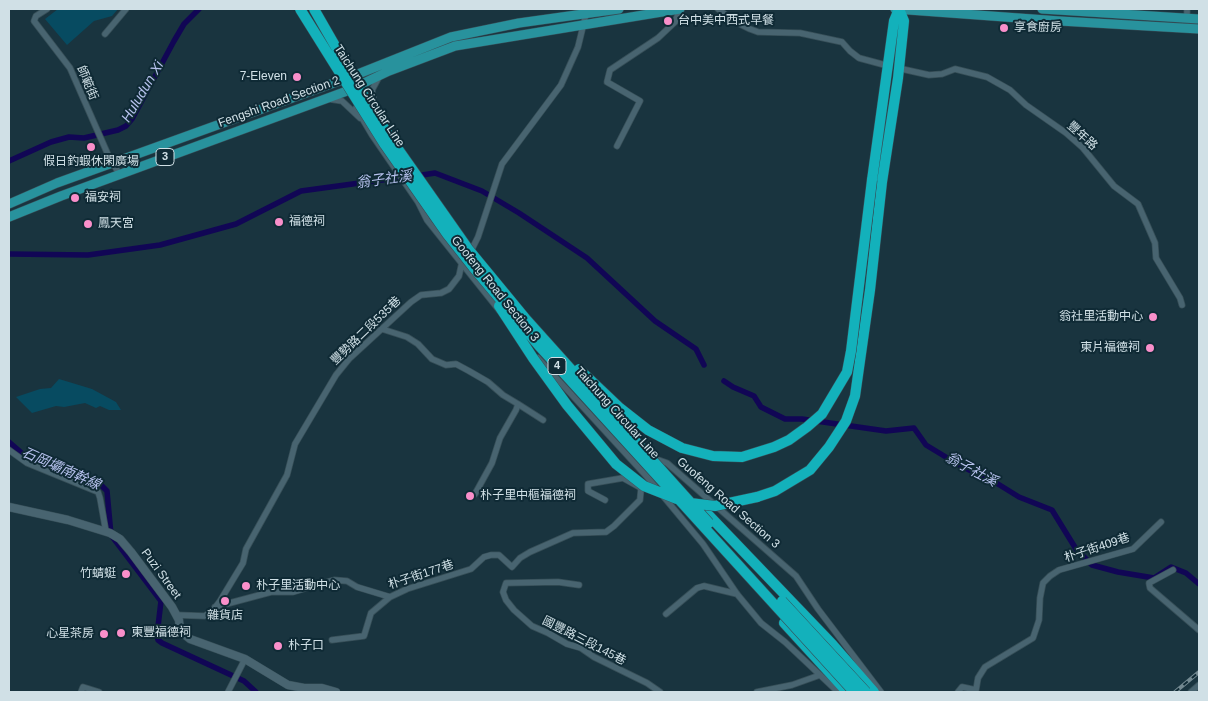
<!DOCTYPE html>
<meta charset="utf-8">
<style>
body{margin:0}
#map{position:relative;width:1208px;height:701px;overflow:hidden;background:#19343f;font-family:Helvetica,sans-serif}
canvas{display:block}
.frame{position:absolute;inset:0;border:10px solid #d0e0e6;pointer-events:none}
</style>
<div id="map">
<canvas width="1208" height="701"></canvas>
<div class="frame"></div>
</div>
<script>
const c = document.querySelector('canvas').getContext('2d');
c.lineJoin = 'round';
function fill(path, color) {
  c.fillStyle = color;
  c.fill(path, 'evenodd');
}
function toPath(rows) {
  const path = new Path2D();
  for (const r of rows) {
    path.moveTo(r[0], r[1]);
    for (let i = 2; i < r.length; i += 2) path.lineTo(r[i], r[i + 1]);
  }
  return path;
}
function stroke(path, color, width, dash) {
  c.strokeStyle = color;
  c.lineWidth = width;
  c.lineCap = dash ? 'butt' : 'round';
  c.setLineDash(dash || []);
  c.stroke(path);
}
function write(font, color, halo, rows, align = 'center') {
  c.font = font + ' Helvetica,"Noto Sans TC",sans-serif';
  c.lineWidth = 4;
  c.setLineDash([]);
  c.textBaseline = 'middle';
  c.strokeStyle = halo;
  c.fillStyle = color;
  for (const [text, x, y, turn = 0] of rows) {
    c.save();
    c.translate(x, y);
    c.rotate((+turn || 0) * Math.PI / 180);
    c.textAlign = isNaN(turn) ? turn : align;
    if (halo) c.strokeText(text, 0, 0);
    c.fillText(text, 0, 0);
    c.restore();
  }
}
fill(toPath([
 [58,9,118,9,112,16,94,21,67,45,45,19],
 [59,379,92,389,116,402,121,410,109,410,100,406,96,408,85,403,64,407,56,406,32,413,16,397,40,389,51,388]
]), '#074b61');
stroke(toPath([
 [9,161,51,142,69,137,84,138,118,130,126,126,132,119,174,41,184,24,199,9],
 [416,176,435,173,482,191,519,213,587,258,655,321,696,349,704,365],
 [9,254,88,255,160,245,236,224,301,191,404,177],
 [724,381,733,387,754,396,761,407,785,419,802,419,886,431,914,428,926,445,959,465,998,484,1019,497,1052,510,1076,549,1092,565,1118,572,1154,578,1171,567,1186,573,1199,584],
 [9,442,24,455,100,484,107,491,111,535,161,601,157,635,158,640,162,643,244,681,256,692]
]), '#110655', 5.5);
const minor = toPath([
 [47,9,36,16,34,21,70,68,109,157,120,175],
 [718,9,734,21,750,29,758,32,800,33,842,42,850,51,859,58,885,65],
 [1187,9,1187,18],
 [105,34,126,9],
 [902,69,929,75,942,74,955,69,987,77,1010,90,1026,105,1066,133,1083,148,1114,186,1138,204,1155,243,1156,258,1180,298,1182,305],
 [329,99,342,101,360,118],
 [356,108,372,135,418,202,427,220,499,310],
 [375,108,372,90,379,77],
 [617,146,640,101,607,82,610,70,658,38,675,22,680,9],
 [470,253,478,237,502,164,561,85,578,47,586,14,584,9],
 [382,329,407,337,418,344,432,359,446,365,456,364,469,371,488,382,503,395,518,404,516,410,500,438,492,463,475,494],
 [538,358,648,478,703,544,737,594,761,623,785,642,838,692],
 [518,404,543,420],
 [9,450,27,463,98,492,100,498,106,532],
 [653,458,667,463,796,576,818,609,881,692],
 [605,500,588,491,588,484,623,478,641,488],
 [1173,570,1149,583,1150,588,1199,630],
 [579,585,558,582,506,583,503,592,506,600,514,610,532,626,548,633,567,644,581,648,594,657,647,683,660,692],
 [215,607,271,592,293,592,334,580,347,581,357,587,390,597,407,589,471,569,484,557,491,555,499,555,512,567,520,558,530,552,573,533,606,532,614,526,640,500,641,489],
 [666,614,697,588,704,586,737,594],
 [176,615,205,616,214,609,220,601,243,563,246,549,287,475,295,444,336,375,349,359,411,302,421,295,441,293,449,289,459,276,462,262],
 [332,640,364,636,371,613,390,597],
 [81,692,83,687,99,692],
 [228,692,245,659],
 [757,692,792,685,820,675],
 [958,692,962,687,976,690,978,678,985,667,1033,638,1039,620,1040,598,1043,583,1050,576,1059,570,1133,549,1161,522],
 [1191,692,1199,685]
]);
const tertiary = toPath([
 [9,507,68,520,110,533,120,539,131,552,172,607,179,620,180,631,190,639,245,659,288,685,304,688,322,688,336,692]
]);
const primary = toPath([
 [895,9,1060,21,1199,29],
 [1042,9,1199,19],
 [9,204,57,183,353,76,451,37,519,23,619,9],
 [9,217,61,196,347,91,389,71,455,46,680,9]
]);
const motorway = toPath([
 [872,180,894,21,899,9],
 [757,497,775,491,810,470,829,447,846,421,855,396,870,290,882,182,898,78,904,21,899,9],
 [699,505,833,645,874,692],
 [784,623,847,692]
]);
stroke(minor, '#374f58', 7);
stroke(tertiary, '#374f58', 9);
stroke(primary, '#374f58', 10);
stroke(motorway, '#374f58', 11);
stroke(minor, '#486470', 5.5);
stroke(tertiary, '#486470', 8);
stroke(primary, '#28929d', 9);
stroke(motorway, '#13b1bb', 10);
const rail = toPath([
 [1175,692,1199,672]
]);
stroke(rail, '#738991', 4);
stroke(rail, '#0f2a35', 2, [5.5]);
const motorwayBridge = toPath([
 [300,9,385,145,447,234,473,267,540,347,854,692],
 [314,9,365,98,391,139,469,250,525,318,709,523],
 [499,306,533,358,567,405,616,464,644,486,677,499],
 [579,369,620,408,648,430,682,448,713,456,742,457,774,447,789,440,807,427,822,414,847,372,851,351,872,180],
 [690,503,715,506,757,497],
 [782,601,866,692]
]);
stroke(motorwayBridge, '#374f58', 11, []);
stroke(motorwayBridge, '#13b1bb', 10);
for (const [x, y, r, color] of [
 [668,21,5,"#f98fca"],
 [1004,28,5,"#f98fca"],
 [297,77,5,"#f98fca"],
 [91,147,5,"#f98fca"],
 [75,198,5,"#f98fca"],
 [279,222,5,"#f98fca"],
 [88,224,5,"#f98fca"],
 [1153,317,5,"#f98fca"],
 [1150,348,5,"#f98fca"],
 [470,496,5,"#f98fca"],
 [126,574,5,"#f98fca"],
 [246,586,5,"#f98fca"],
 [225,601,5,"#f98fca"],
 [121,633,5,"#f98fca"],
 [104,634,5,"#f98fca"],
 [278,646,5,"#f98fca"]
]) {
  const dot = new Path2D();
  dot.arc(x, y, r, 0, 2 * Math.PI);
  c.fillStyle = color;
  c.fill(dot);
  stroke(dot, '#0f2a35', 2);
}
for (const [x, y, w] of [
 [165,157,18],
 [557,366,18]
]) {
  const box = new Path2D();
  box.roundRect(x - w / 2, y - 8.5, w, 17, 4);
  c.fillStyle = '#0f2a35';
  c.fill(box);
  stroke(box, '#d0e0e6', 1);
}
write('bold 11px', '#d0e0e6', null, [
 ["3",165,157],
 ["4",557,366]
]);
write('12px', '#d0e0e6', '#0f2a35', [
 ["台中美中西式早餐",678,21],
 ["享食廚房",1014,28],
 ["7-Eleven",287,77,"right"],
 ["假日釣蝦休閑廣場",91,162,"center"],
 ["福安祠",85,198],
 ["福德祠",289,222],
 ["鳳天宮",98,224],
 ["翁社里活動中心",1143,317,"right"],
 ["東片福德祠",1140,348,"right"],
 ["朴子里中樞福德祠",480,496],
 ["竹蜻蜓",116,574,"right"],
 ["朴子里活動中心",256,586],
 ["雜貨店",225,616,"center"],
 ["東豐福德祠",131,633],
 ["心星茶房",94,634,"right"],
 ["朴子口",288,646]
], 'left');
write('12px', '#d0e0e6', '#0f2a35', [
 ["師範街",87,83,67],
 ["Taichung Circular Line",369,96,57],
 ["Fengshi Road Section 2",279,102,-20],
 ["豐年路",1082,136,42],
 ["Goofeng Road Section 3",495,289,51],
 ["豐勢路二段535巷",366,331,-44],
 ["Taichung Circular Line",617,413,48],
 ["Guofeng Road Section 3",728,503,41],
 ["朴子街409巷",1097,548,-18],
 ["Puzi Street",161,574,54],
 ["朴子街177巷",421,575,-18],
 ["國豐路三段145巷",584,641,27]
]);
write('italic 14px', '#b7c2ee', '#0f2a35', [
 ["Huludun Xi",143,92,-59],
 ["翁子社溪",384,180,-8],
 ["石岡壩南幹線",61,469,24],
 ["翁子社溪",971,470,28]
]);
</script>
